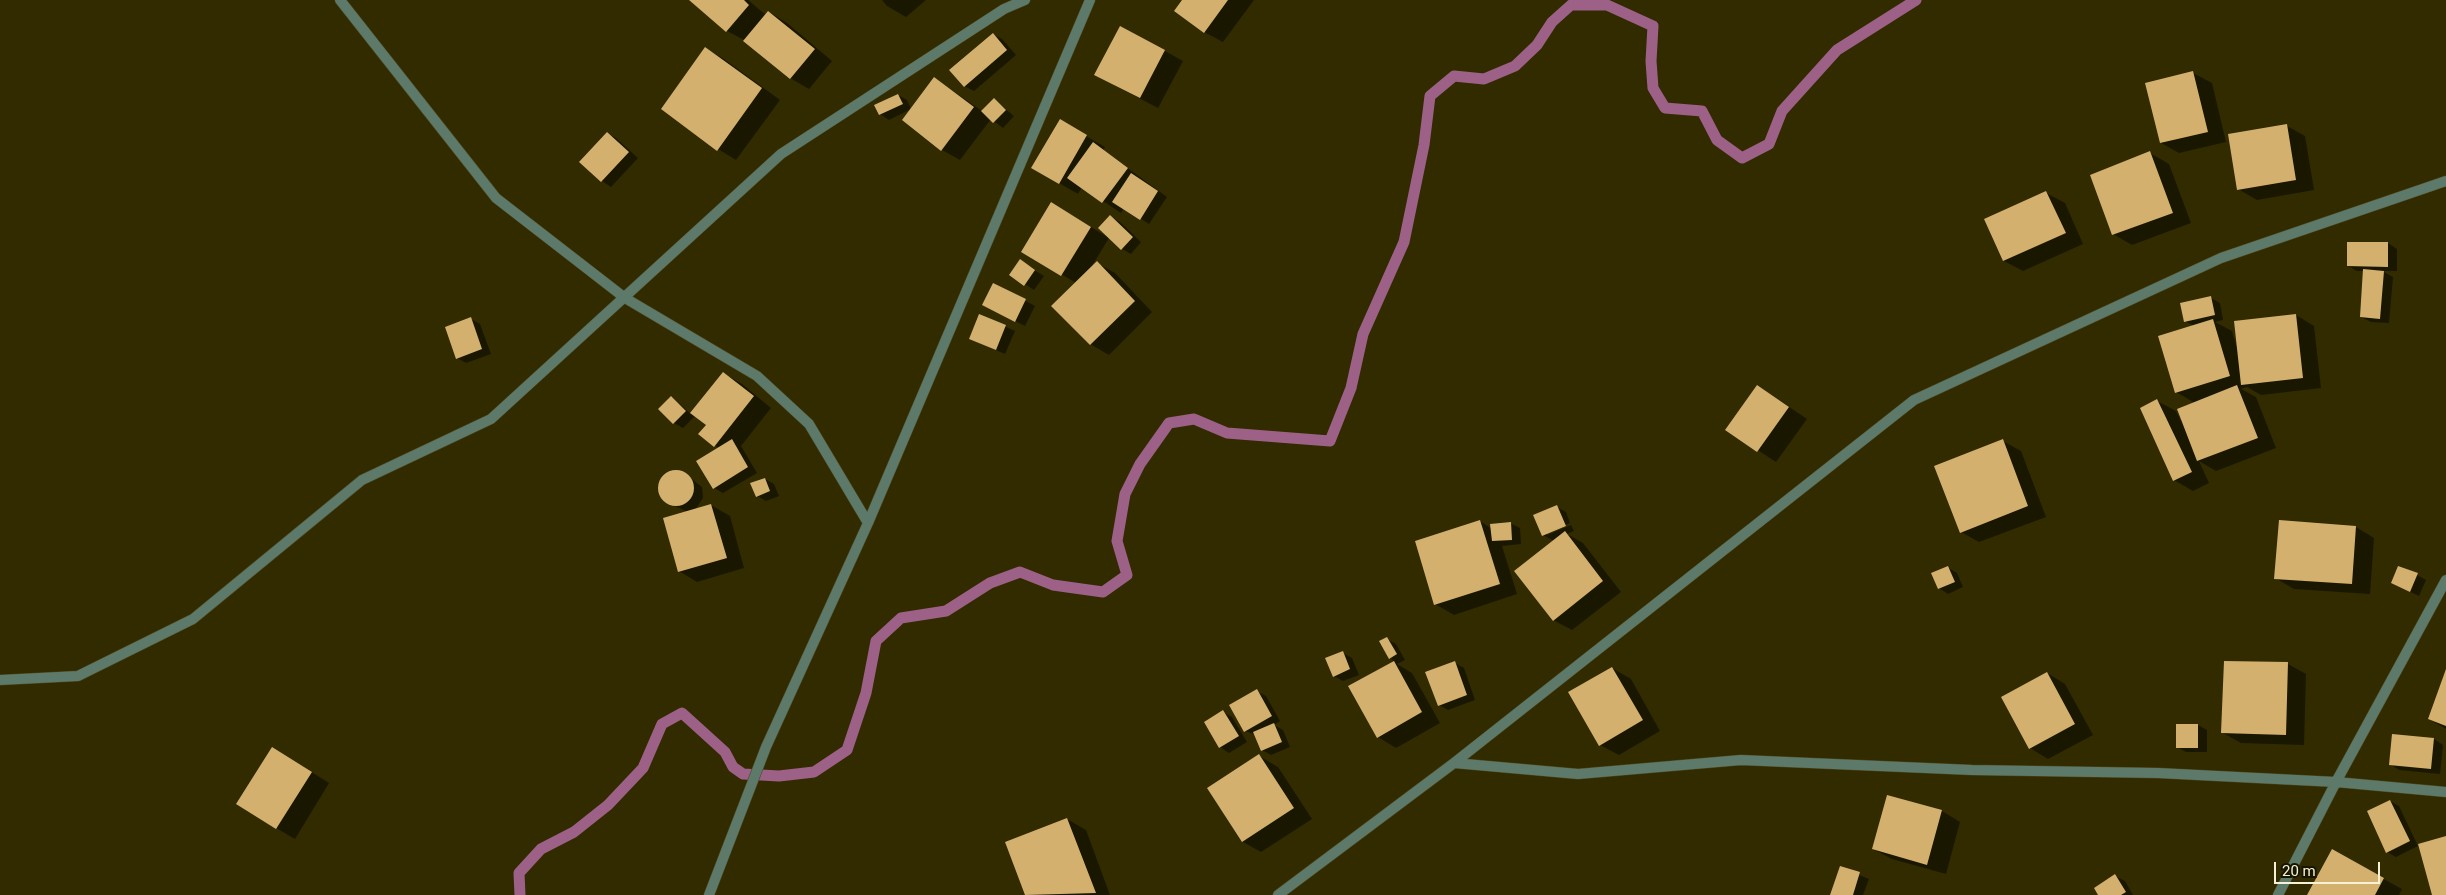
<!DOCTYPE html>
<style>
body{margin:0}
#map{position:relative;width:2446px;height:895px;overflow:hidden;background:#322b00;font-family:Roboto,sans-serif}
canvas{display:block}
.scale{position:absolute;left:2274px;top:862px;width:106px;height:22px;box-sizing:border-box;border:2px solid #f4f1d4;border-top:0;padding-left:6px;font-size:15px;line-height:18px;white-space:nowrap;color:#f4f1d4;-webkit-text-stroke:4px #171400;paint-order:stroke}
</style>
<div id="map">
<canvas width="2446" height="895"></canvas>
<div class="scale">20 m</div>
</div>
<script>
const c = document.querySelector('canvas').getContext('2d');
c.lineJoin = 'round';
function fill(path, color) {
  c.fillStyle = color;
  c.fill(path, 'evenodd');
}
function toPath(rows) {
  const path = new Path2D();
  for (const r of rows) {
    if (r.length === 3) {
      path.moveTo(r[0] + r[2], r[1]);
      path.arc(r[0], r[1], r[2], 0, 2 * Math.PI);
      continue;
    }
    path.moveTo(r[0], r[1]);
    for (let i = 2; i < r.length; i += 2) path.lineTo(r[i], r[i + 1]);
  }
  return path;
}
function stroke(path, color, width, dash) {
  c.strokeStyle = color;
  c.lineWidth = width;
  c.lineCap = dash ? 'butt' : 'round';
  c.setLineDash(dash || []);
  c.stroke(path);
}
fill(toPath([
 [691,0,748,0,766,15,769,12,787,23,832,61,809,89,790,78,746,41,727,31],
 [882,0,926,0,906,17,887,6],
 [1183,0,1254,0,1223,42,1204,32],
 [993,34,1002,39,1016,55,974,91,964,86],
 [706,49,724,59,780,100,736,160,718,149],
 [1165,51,1183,61,1158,108,1114,85],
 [2193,73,2212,83,2226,142,2179,153,2161,143],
 [934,78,982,111,994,100,1014,116,1003,128,991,119,960,160,942,150],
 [898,95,907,100,911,109,889,120,880,114],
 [1060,121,1105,147,1103,150,1167,197,1149,224,1124,208,1121,213,1082,187,1078,194,1033,168],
 [2287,126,2305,136,2314,190,2257,200,2238,189],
 [607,133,616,138,638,158,611,187,602,181,581,161],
 [2150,153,2169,164,2191,223,2132,245,2113,234],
 [2046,193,2065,203,2083,244,2023,271,2004,261,1986,219],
 [1070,214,1109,238,1092,266,1097,263,1115,273,1152,312,1109,355,1090,344,1076,283,1023,251],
 [1111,217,1120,222,1141,242,1131,254,1122,249,1100,228],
 [2348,243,2388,243,2397,249,2397,271,2382,271,2393,277,2389,323,2371,322,2361,317,2365,271,2357,271,2348,266],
 [1020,261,1044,276,1034,290,1011,275],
 [994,284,1035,306,1025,326,993,310],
 [2211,298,2220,303,2223,320,2215,322,2232,331,2238,351,2296,315,2314,326,2321,388,2261,395,2247,387,2241,389,2256,397,2276,448,2216,471,2199,461,2209,483,2193,491,2174,480,2157,401,2176,411,2181,421,2195,403,2176,392,2194,326,2185,321],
 [980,315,1015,331,1005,354,971,339],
 [471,319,480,324,491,354,466,363,457,358],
 [723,373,742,384,771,408,741,446,757,473,723,493,714,488,719,448,714,445,708,425,696,415,683,428,674,423,672,397,691,414],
 [1758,386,1807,419,1776,462,1727,430],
 [2003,441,2021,451,2046,517,1979,542,1961,532],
 [673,472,684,473,702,487,703,498,695,510,711,505,730,516,744,568,697,582,679,571,688,512,666,502,660,493,660,482,668,473],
 [765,479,774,484,779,496,766,501,757,496],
 [1557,507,1566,512,1570,523,1547,533,1547,535,1571,525,1574,531,1567,534,1583,543,1621,592,1572,630,1553,620,1554,541,1543,535],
 [1480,521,1492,529,1510,523,1520,528,1521,544,1502,546,1517,594,1454,615,1435,604],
 [2356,527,2374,538,2370,594,2294,589,2275,578],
 [1947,567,1957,573,1963,587,1948,594,1939,588],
 [2417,575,2426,580,2419,596,2392,583],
 [1387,639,1396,644,1405,660,1397,664,1412,673,1440,723,1396,748,1378,737,1350,687,1395,662,1390,658],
 [1343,653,1352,658,1359,675,1343,681,1334,676],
 [1455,663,1464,668,1475,700,1448,710,1439,705],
 [2288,664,2306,674,2304,745,2241,743,2223,733],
 [1612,668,1631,679,1660,731,1619,755,1600,745],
 [2446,672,2446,729,2429,719],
 [2047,673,2065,684,2093,735,2048,759,2030,748],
 [1256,691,1266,696,1280,721,1274,725,1283,730,1290,747,1271,755,1262,750,1256,735,1245,731],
 [1223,712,1232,717,1247,742,1229,753,1220,747],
 [2177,725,2198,725,2207,730,2207,752,2186,752,2177,747],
 [2434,739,2443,745,2440,774,2399,770,2390,764],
 [1259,756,1278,767,1312,819,1261,852,1243,842,1209,789],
 [291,759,329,783,295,839,276,828],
 [1888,796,1942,811,1960,822,1946,874,1892,859,1873,849],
 [2390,801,2399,806,2418,846,2396,857,2387,852],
 [1067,819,1086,830,1110,895,1026,895,1006,843],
 [2332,851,2402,889,2399,895,2308,895],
 [1840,867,1869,879,1863,895,1831,895],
 [2115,876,2125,881,2133,895,2099,895]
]), '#0007');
stroke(toPath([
 [520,895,519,873,541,849,574,832,608,805,643,768,662,724,682,713,725,752,733,767,743,774,779,776,814,772,847,750,866,693,876,641,901,618,946,611,990,583,1020,572,1053,585,1103,592,1127,575,1117,541,1125,494,1140,464,1169,423,1194,419,1227,433,1330,441,1351,388,1363,334,1404,242,1424,145,1430,96,1454,76,1484,79,1515,66,1537,45,1552,22,1571,5,1607,5,1653,26,1651,61,1653,88,1665,108,1702,111,1717,140,1742,158,1769,144,1782,111,1837,50,1916,0]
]), '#9d6188', 11);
fill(toPath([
 [689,0,744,0,749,5,726,32],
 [1182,0,1228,0,1204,33,1174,11],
 [768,11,815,49,790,79,743,41],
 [1120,26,1165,50,1140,98,1094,75],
 [993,33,1007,50,964,87,949,70],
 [705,47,762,88,717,151,661,109],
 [2193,71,2208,132,2160,143,2145,83],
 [934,77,974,107,941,151,902,120],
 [898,94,903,104,879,115,874,105],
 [994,98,1006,110,993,123,981,111],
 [1060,119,1087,135,1059,184,1031,168],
 [2287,124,2296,180,2237,190,2228,134],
 [607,132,629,152,601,182,579,162],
 [1093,142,1128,168,1102,203,1067,178],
 [2150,151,2173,213,2112,235,2090,175],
 [1131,173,1158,191,1140,220,1112,202],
 [2046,191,2066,233,2003,261,1984,219],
 [1051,202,1091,227,1061,276,1021,252],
 [1110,215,1133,237,1121,250,1098,228],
 [2347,242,2388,242,2388,267,2347,266],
 [1020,259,1035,270,1024,286,1009,275],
 [1097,261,1135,301,1090,345,1051,306],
 [2363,269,2384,271,2380,319,2360,317],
 [993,283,1026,299,1015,322,982,305],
 [2211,296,2215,315,2184,322,2180,303],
 [979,314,1006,325,996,350,969,339],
 [2296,314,2303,378,2241,385,2234,321],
 [471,317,482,349,456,359,445,327],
 [2213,319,2230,376,2175,393,2158,336],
 [723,372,754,396,714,447,698,434,706,425,690,413],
 [1757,385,1789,407,1757,452,1725,430],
 [2237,385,2258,438,2197,461,2177,409],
 [671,396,686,411,673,424,658,409],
 [2157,399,2192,472,2173,481,2140,408],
 [732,439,748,467,713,489,696,461],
 [2003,439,2028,506,1960,533,1934,466],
 [676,488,18],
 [765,478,770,491,756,497,750,483],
 [711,504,727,558,678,572,663,518],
 [1557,505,1566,526,1542,536,1533,515],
 [1480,520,1500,584,1434,605,1415,541],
 [2279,520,2356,526,2352,584,2274,579],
 [1511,522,1512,540,1492,541,1490,524],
 [1565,531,1603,581,1553,621,1514,571],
 [1948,566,1955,582,1938,589,1931,573],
 [2398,566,2418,573,2410,592,2391,583],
 [1387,637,1397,654,1389,659,1379,641],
 [1343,651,1350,669,1333,677,1325,658],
 [1394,661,1422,712,1377,738,1348,686],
 [1455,661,1467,695,1438,706,1425,672],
 [2224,661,2288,662,2286,735,2221,733],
 [1612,667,1643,720,1599,746,1568,692],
 [2446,669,2446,726,2428,719],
 [2047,672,2075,724,2029,749,2001,697],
 [1257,689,1272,716,1244,732,1229,705],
 [1223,710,1239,736,1219,748,1204,722],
 [1274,723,1282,742,1261,751,1253,732],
 [2176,724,2198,724,2198,748,2176,748],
 [2392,734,2434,738,2431,769,2389,765],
 [272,747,312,772,276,829,236,804],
 [1259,754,1294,808,1242,842,1207,788],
 [1887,795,1942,810,1927,865,1872,849],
 [2390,800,2410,841,2386,853,2367,811],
 [1067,818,1096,893,1025,895,1005,842],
 [2446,836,2446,895,2432,895,2418,844],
 [2332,849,2384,878,2375,895,2307,895],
 [1840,866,1860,872,1853,895,1830,895],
 [2115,874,2126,892,2121,895,2098,895,2094,888]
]), '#d4b06e');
const minor = toPath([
 [340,0,496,198,625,298,757,376,809,424,868,523],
 [0,680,78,676,193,619,362,480,491,419,781,154,1004,9,1025,0],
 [1454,763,1578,774,1741,760,1972,770,2158,773,2336,782,2446,792],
 [709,895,766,747,868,523,1090,0],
 [1278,895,1454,763,1914,400,2221,258,2446,181],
 [2278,895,2336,782,2446,580]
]);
stroke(minor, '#4d471e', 11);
stroke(minor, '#5c796a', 10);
</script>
